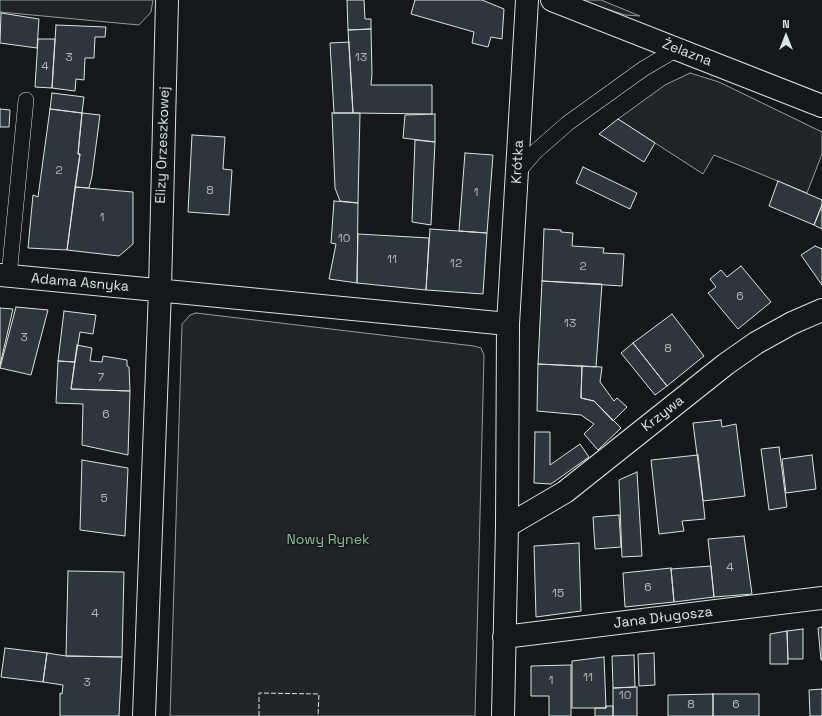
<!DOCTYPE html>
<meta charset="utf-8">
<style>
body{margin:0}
#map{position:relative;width:822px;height:716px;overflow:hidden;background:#14181c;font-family:"Space Grotesk",sans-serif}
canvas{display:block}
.north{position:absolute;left:766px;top:16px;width:40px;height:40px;-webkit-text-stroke:3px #14181c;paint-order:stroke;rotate:0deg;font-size:11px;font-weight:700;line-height:16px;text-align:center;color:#d8e6dc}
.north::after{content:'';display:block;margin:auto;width:14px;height:18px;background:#d8e6dc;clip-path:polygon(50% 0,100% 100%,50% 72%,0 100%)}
</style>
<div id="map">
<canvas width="822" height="716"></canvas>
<div class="north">N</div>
</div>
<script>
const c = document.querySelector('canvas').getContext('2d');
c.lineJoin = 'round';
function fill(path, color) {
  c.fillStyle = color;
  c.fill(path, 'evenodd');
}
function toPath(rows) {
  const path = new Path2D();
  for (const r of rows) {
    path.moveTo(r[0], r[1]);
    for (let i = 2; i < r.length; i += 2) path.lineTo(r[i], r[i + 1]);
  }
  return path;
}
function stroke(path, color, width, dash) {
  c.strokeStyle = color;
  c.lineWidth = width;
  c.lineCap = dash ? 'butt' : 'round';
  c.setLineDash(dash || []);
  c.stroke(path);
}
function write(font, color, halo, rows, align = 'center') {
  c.font = font + ' "Space Grotesk",sans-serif';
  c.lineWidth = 3;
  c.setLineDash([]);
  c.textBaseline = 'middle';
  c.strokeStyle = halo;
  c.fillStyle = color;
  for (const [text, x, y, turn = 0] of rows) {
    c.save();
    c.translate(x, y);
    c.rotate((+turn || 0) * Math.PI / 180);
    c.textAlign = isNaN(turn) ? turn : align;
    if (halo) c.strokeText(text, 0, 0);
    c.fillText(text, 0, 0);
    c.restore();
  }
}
const green = toPath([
 [0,0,153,0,151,12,139,25,0,12,0,0],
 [580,0,601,0,640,16,625,15,580,0],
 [690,73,719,82,822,132,822,154,807,193,714,155,703,174,618,119,665,85,690,73],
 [196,313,474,346,481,348,484,355,475,716,170,716,182,324,190,315,196,313]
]);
fill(green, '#202428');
stroke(green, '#939e99', 1);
const building = toPath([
 [347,0,364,0,365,19,371,19,371,29,348,30,347,0],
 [415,0,482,0,504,9,502,39,491,37,488,47,472,43,474,32,411,14,415,0],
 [1,13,39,19,37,48,0,43,1,13],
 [56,25,106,27,105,37,95,37,94,58,85,58,84,80,76,79,75,91,52,88,56,25],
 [371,29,372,74,371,85,432,85,432,114,353,113,348,30,371,29],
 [38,39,55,39,52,88,35,87,38,39],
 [349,42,353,113,334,113,330,43,349,42],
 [52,93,84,97,82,113,50,109,52,93],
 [0,109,10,110,9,127,0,127,0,109],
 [50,109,82,113,78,154,80,154,67,250,28,248,33,195,38,197,50,109],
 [82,113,100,115,92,176,89,188,75,187,80,154,78,154,82,113],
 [332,113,360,113,358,203,340,201,335,188,332,113],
 [435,114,435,142,403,138,405,115,435,114],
 [618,119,655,143,644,162,599,134,618,119],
 [192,135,225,137,223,169,232,170,229,215,188,212,192,135],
 [415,140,435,142,431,225,412,222,415,140],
 [465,153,493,155,487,233,459,231,465,153],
 [583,167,637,193,630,209,576,183,583,167],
 [778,181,822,200,822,205,814,225,769,206,778,181],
 [75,187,133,192,133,244,119,256,67,250,75,187],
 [334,201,358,203,357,283,329,279,336,244,331,243,334,201],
 [822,205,822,229,814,225,822,205],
 [430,229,487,233,483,294,426,290,430,229],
 [544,229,561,230,561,232,573,233,572,246,604,248,603,253,624,254,622,286,542,281,544,229],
 [358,234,429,238,426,290,357,283,358,234],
 [815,246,822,249,822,285,801,255,815,246],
 [741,266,771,302,738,329,708,293,716,287,710,279,721,270,727,277,741,266],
 [542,281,602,284,596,367,538,364,542,281],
 [16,307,48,310,31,375,0,368,16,307],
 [0,308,13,309,0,365,0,308],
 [64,311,96,315,93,334,80,332,75,362,58,361,64,311],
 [672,314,704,356,667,386,633,343,672,314],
 [633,343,667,386,655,395,621,353,633,343],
 [77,345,92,348,90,361,102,362,103,356,127,360,127,366,129,367,130,391,71,389,77,345],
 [58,361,75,362,71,389,130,391,128,455,82,445,83,404,56,403,58,361],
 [538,364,582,366,581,398,594,401,621,428,598,450,584,434,594,424,581,415,537,411,538,364],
 [582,366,602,367,600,382,614,401,617,398,627,407,613,421,594,401,581,398,582,366],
 [721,420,722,427,736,424,745,496,703,501,693,423,721,420],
 [535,432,550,432,550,465,580,444,589,457,551,484,534,483,535,432],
 [779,447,787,507,769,510,761,449,779,447],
 [698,455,705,519,682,521,684,531,659,534,651,460,698,455],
 [812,455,816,489,786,493,782,459,812,455],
 [82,460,128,468,125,536,80,530,82,460],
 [637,472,642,556,622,557,619,480,637,472],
 [619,515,621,547,595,549,593,517,619,515],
 [744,536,752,594,714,597,708,539,744,536],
 [579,543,581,611,536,617,534,546,579,543],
 [711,566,714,597,674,602,671,569,711,566],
 [671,568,674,602,625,607,623,573,671,568],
 [68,571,124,572,122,657,66,656,68,571],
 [822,627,822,660,821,660,818,628,822,627],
 [803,629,803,659,788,659,787,631,803,629],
 [787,631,788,664,770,664,770,634,787,631],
 [5,648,47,653,43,682,1,677,5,648],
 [47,653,66,656,122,657,119,716,60,716,60,693,62,694,63,685,43,682,47,653],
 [654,653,655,685,639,686,638,654,654,653],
 [634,655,635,687,613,688,612,656,634,655],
 [604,657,606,708,572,708,572,661,604,657],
 [571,665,571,716,549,716,549,696,531,696,531,666,571,665],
 [637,687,637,716,613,716,613,688,637,687],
 [822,689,822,716,810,716,809,690,822,689],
 [713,694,713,716,668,716,668,695,713,694],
 [713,694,759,694,759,716,713,716,713,694],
 [606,706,613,706,613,716,595,716,595,708,606,708,606,706]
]);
fill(building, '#2c363c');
stroke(building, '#d8e6dc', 1);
const service = toPath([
 [517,173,535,152,568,123,643,69,677,49],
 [9,276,26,100]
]);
const minor = toPath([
 [552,0,822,106],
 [0,275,508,324],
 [507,526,565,492,726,364,756,343,792,323,822,310],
 [504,637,822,598],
 [144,716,160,290,167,0],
 [503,716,507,526,508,324,527,0]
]);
stroke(service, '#d8e6dc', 16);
stroke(minor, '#d8e6dc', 24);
stroke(service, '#14181c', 15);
stroke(minor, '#14181c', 22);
stroke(toPath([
 [259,716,259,693,319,694,318,716]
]), '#d8e6dc', 1, [5, 2]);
write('12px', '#adbab4', null, [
 ["3",69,58],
 ["13",361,58],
 ["4",45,67],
 ["2",59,171],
 ["8",210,191],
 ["1",476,193],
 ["1",102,218],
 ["10",344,239],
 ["11",392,260],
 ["12",456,264],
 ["2",583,267],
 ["6",740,297],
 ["13",570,324],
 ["3",24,338],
 ["8",668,349],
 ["7",101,378],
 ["6",106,415],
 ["5",104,499],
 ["4",730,568],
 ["6",648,588],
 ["15",558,594],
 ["4",95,614],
 ["11",588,678],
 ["1",551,681],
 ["3",87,683],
 ["10",625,696],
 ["8",691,705],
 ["6",736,705]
]);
write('14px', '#d8e6dc', '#14181c', [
 ["Żelazna",687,53,21],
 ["Elizy Orzeszkowej",163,145,-88],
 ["Krótka",518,162,-87],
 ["Adama Asnyka",80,283,5],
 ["Krzywa",663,414,-38],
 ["Jana Długosza",663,618,-7]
]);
write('14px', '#8ac095', '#14181c', [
 ["Nowy Rynek",328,540]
]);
</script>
